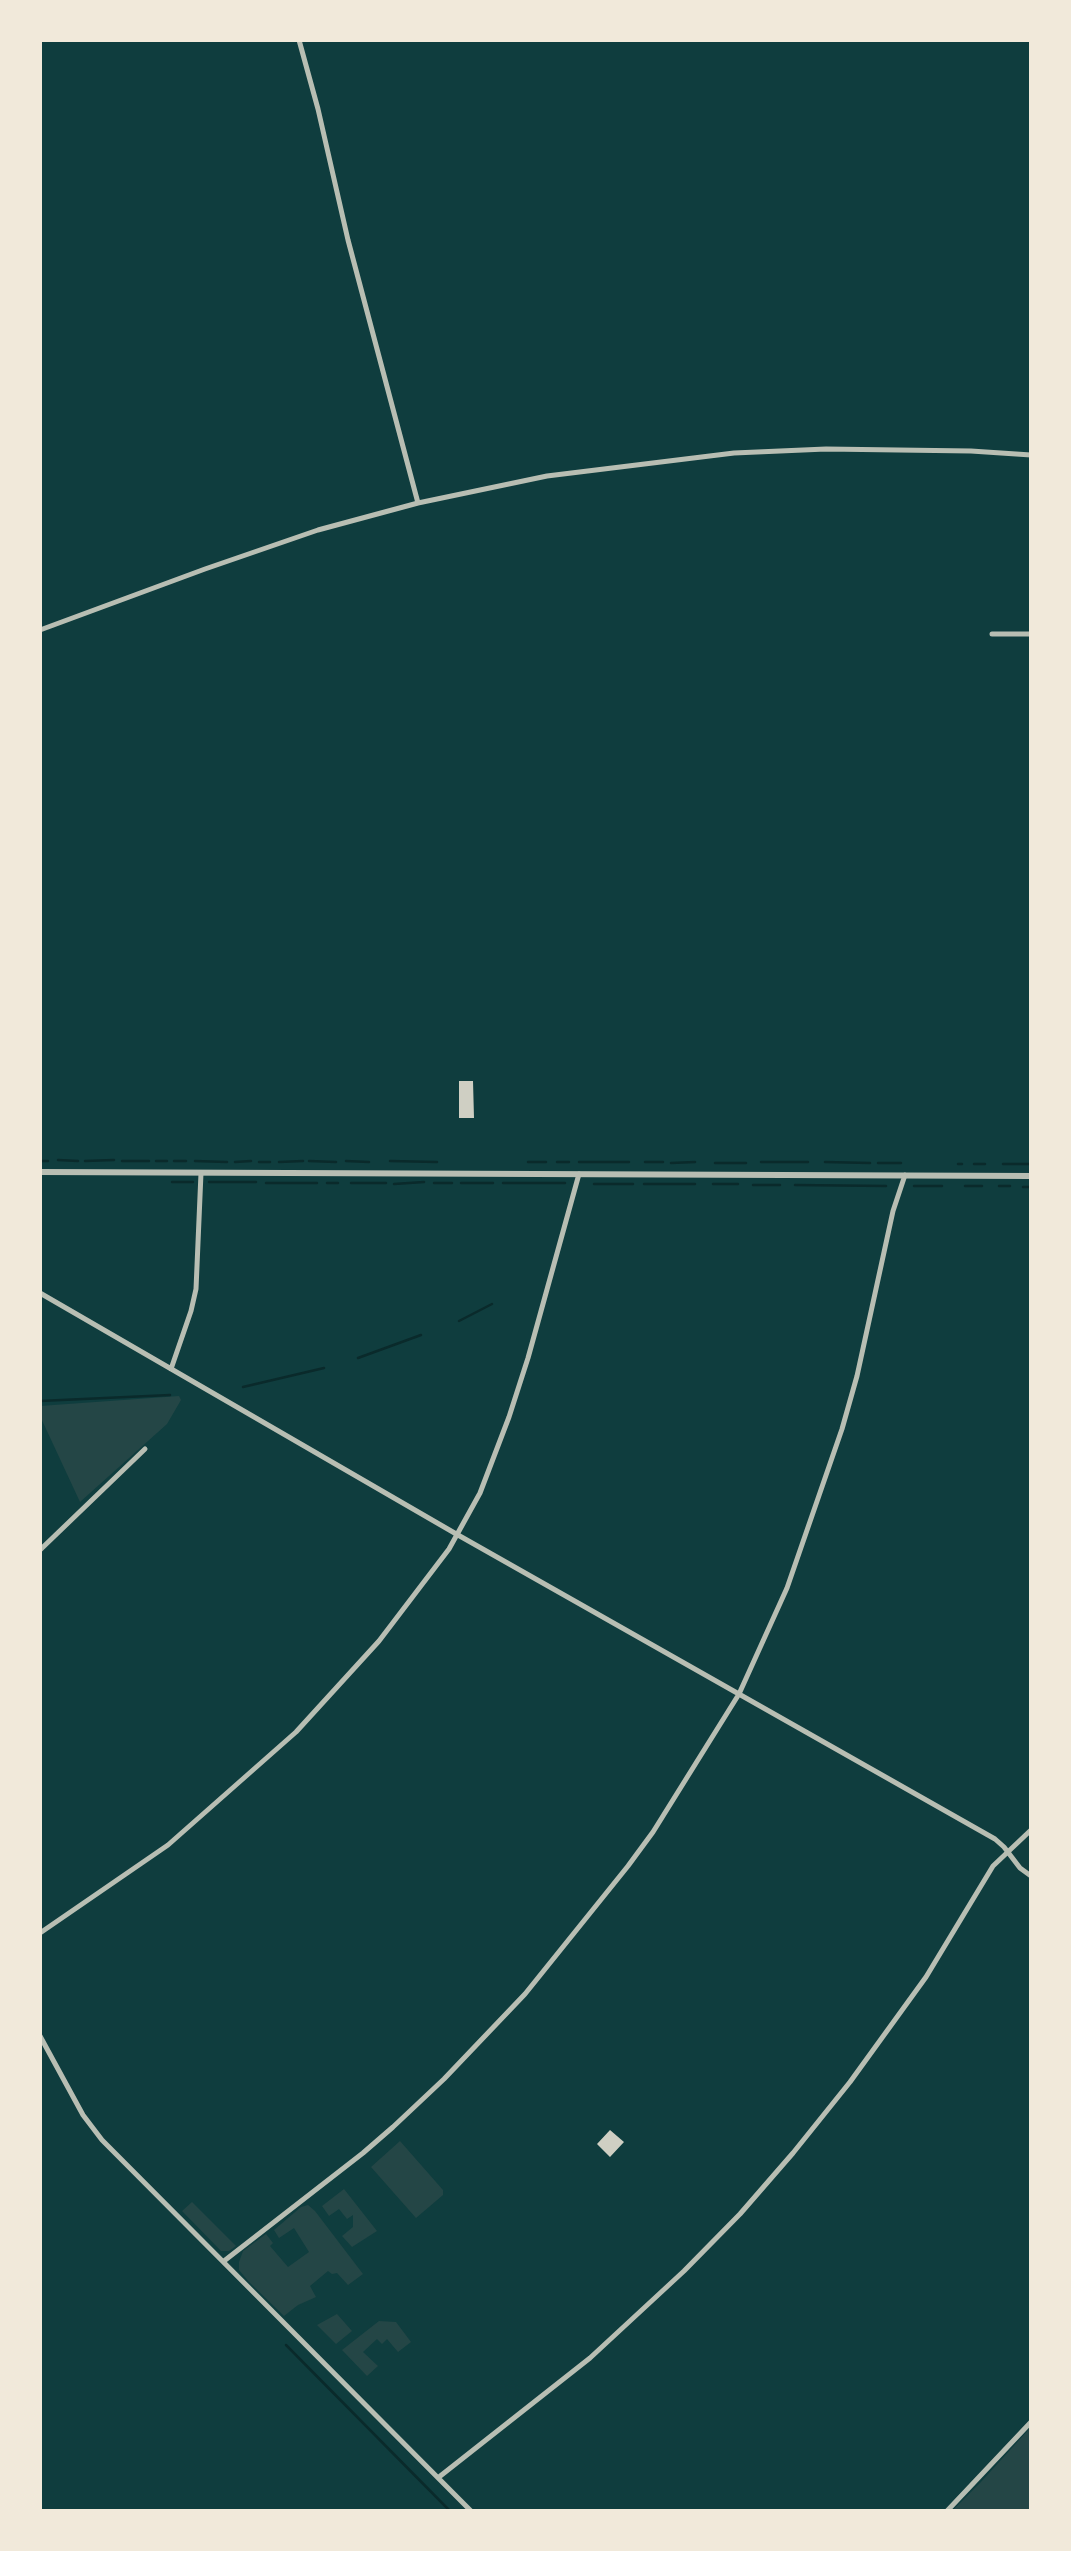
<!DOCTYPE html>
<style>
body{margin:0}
#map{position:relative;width:1071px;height:2551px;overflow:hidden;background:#0f3d3e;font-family:"DM Sans",sans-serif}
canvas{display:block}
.frame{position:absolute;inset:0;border:42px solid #f1e9da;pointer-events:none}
</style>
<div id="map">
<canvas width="1071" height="2551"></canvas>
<div class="frame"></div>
</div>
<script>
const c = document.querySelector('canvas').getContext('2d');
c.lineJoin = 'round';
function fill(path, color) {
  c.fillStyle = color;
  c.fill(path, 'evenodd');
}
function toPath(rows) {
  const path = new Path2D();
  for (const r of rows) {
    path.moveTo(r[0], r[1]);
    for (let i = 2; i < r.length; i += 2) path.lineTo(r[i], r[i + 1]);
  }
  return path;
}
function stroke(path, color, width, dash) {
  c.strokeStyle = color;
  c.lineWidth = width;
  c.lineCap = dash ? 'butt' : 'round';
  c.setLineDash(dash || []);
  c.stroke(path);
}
fill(toPath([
 [179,1396,181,1400,167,1424,80,1502,40,1416,40,1406],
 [400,2141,443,2190,443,2195,416,2218,371,2167],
 [344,2189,377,2231,352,2247,342,2236,353,2227,353,2215,347,2219,339,2209,329,2216,322,2206],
 [192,2202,236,2246,229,2251,221,2251,182,2211],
 [308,2205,315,2211,363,2274,348,2285,337,2273,332,2274,328,2271,310,2286,316,2297,298,2305,284,2316,249,2282,239,2270,239,2262,243,2251,266,2234,273,2243,270,2246,288,2267,309,2252,294,2228,279,2238,274,2230,301,2207],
 [337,2314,352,2331,336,2344,317,2325],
 [379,2321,396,2322,411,2342,398,2352,387,2339,382,2344,377,2339,363,2352,378,2366,367,2376,342,2350],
 [1031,2427,1031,2511,952,2511,980,2483]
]), '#244646');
stroke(toPath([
 [58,1160,78,1161],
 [40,1161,48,1161],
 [85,1161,114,1160],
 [122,1161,149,1161],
 [156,1161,167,1161],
 [174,1161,186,1161],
 [195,1161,227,1162],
 [309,1161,336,1162],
 [346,1161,369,1162],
 [390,1161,437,1162],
 [235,1162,251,1161],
 [259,1162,270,1162],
 [279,1162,303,1161],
 [528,1162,546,1162],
 [557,1162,569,1162],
 [579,1162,629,1162],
 [645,1162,663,1162],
 [761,1162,808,1162],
 [825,1162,870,1163],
 [671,1163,695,1162],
 [715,1163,746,1163],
 [878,1163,901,1163],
 [958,1164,962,1164],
 [974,1164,985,1164],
 [1003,1164,1031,1164],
 [172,1182,193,1182],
 [209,1182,256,1182],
 [266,1183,317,1183],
 [327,1183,338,1183],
 [351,1183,386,1183],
 [434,1183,452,1183],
 [461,1183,493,1183],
 [503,1183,565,1183],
 [394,1184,424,1182],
 [594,1184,633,1184],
 [644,1184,695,1184],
 [713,1184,738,1184],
 [753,1185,780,1185],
 [795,1185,886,1186],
 [914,1186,942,1186],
 [965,1186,982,1186],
 [999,1186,1010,1186],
 [1023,1187,1031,1187],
 [459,1321,492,1304],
 [358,1358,421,1335],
 [243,1387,324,1368],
 [40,1401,170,1395],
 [286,2345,450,2511]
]), '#0a2a2b', 2.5);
fill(toPath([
 [459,1081,473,1081,474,1118,459,1118],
 [610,2130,624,2142,610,2157,597,2144]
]), '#cfcfc3');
stroke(toPath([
 [299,40,318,109,348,240,418,503],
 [40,630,205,569,318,530,418,503,547,476,734,453,826,449,971,451,1031,455],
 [992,634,1031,634],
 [40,1293,458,1535,995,1839,1004,1847,1020,1868,1031,1876],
 [171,1369,191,1311,196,1289,201,1173],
 [40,1550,145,1449],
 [40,1933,168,1845,296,1732,379,1641,449,1549,480,1493,509,1417,528,1358,579,1174],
 [40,2036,83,2115,102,2140,471,2511],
 [224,2261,363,2153,393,2127,444,2079,525,1994,628,1866,653,1832,739,1694,787,1588,842,1429,857,1376,893,1211,905,1175],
 [439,2477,590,2358,684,2271,740,2214,793,2153,850,2082,926,1977,993,1866,1031,1830],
 [947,2511,1031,2422]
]), '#b8beb3', 5);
stroke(toPath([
 [40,1172,1031,1176]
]), '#b8beb3', 6);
</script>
